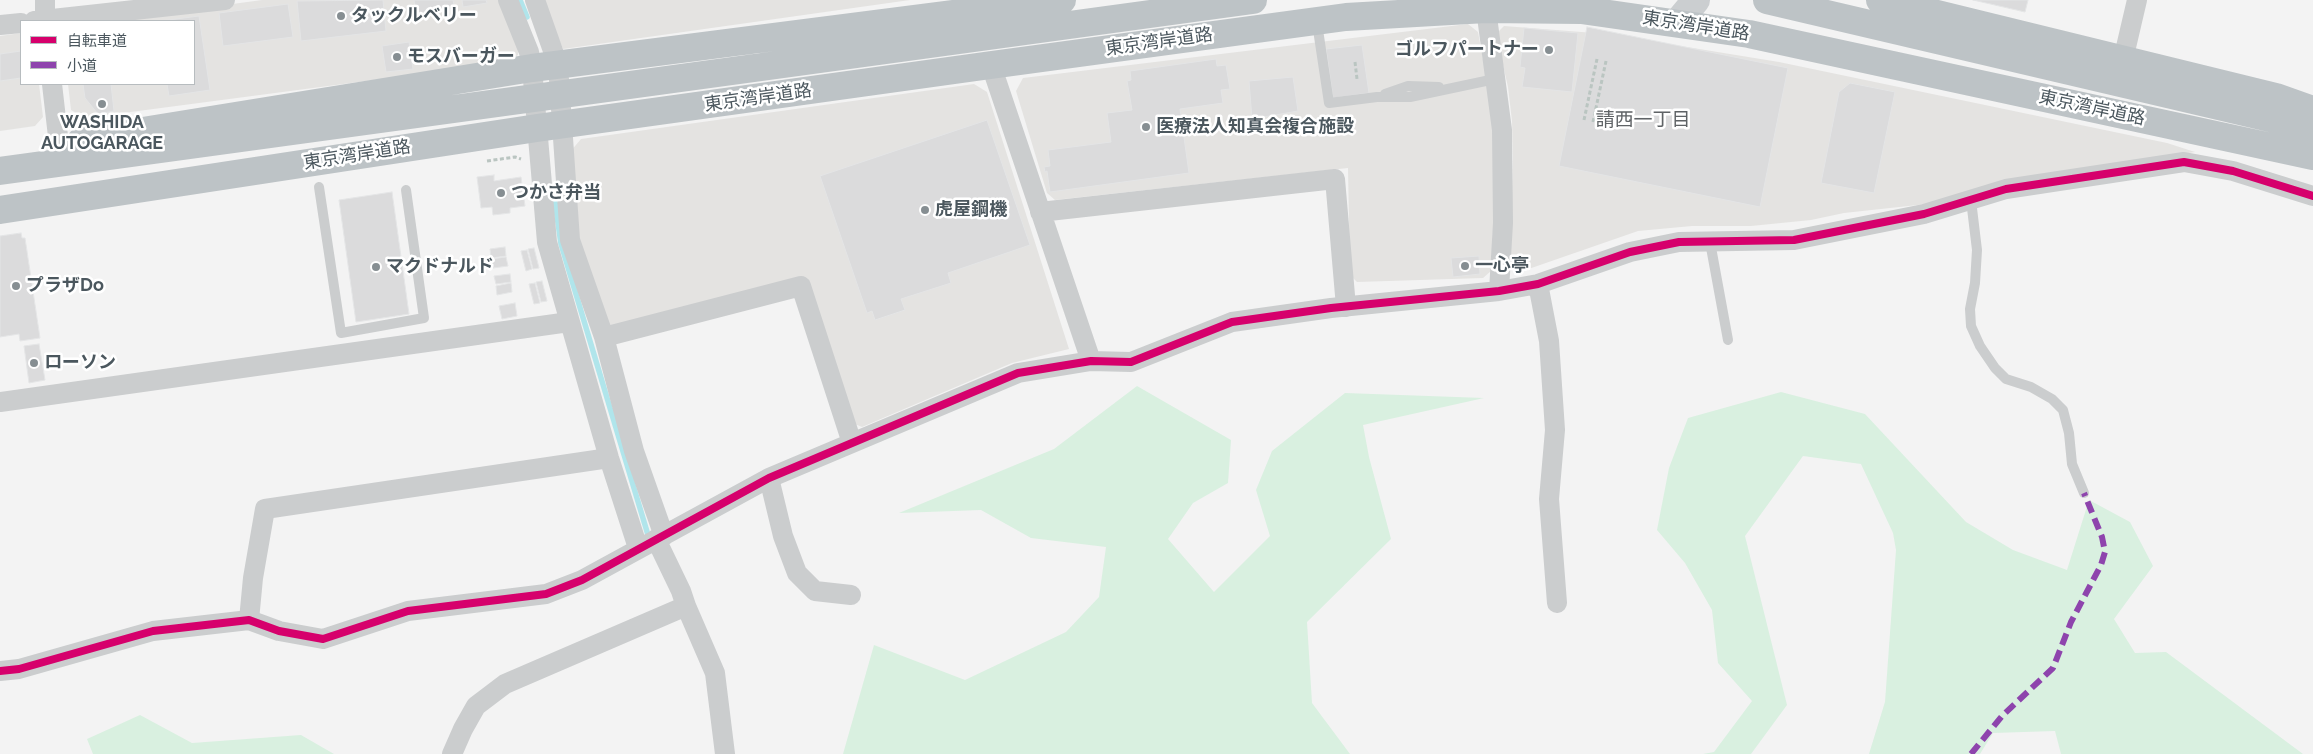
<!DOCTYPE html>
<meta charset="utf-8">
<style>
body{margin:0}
#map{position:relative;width:2313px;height:754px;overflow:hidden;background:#f3f3f3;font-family:Raleway,"Noto Sans JP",sans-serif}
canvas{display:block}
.legend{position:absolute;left:20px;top:20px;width:175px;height:65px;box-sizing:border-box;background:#fff;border:1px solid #b7bcbf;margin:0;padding:6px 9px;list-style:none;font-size:15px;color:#4b575e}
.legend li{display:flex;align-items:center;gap:10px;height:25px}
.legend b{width:25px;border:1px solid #b7bcbf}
</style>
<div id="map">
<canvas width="2313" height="754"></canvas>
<ul class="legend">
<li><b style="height:6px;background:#d6006c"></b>自転車道</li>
<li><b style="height:6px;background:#8e44ad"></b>小道</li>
</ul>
</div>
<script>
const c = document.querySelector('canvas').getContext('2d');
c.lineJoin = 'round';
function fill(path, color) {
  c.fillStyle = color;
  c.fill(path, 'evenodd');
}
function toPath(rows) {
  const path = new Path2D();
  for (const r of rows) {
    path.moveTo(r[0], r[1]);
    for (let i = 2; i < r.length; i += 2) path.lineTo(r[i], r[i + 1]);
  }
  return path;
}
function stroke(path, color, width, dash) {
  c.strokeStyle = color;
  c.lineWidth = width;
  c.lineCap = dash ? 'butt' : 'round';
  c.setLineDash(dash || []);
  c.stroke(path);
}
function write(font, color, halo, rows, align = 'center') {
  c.font = font + ' Raleway,"Noto Sans JP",sans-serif';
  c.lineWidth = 5;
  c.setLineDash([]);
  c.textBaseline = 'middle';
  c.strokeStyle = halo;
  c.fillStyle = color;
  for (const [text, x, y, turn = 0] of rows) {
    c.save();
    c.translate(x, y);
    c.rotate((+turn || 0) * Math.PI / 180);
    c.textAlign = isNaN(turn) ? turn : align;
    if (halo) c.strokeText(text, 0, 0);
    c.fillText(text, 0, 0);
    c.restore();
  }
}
fill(toPath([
 [262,0,502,0,518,47,518,55,503,63,85,118,71,110,68,84,194,84,194,21,107,21],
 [542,0,910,0,563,49],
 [1468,24,1478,32,1493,114,1495,191,1491,271,1483,278,1357,282,1350,275,1348,168,1055,200,1047,193,1016,91,1023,78],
 [1504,26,1607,34,1779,62,2167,143,2195,152,2007,181,1927,204,1844,213,1811,220,1751,226,1692,226,1638,231,1517,273,1510,265,1513,159,1512,121,1508,87,1496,34],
 [21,33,21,84,39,84,43,117,35,126,0,131,0,36],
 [974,84,987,92,1069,349,1012,363,862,427,850,422,804,279,610,327,576,236,570,152,581,139]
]), '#e4e3e1');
fill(toPath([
 [1137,386,1231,440,1228,483,1193,503,1168,539,1214,592,1270,536,1256,490,1272,451,1345,393,1484,398,1363,425,1369,457,1391,539,1307,622,1312,703,1350,754,843,754,874,645,965,680,1066,632,1099,597,1106,547,1031,538,981,510,899,513,1054,449],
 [1781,392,1865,414,1966,522,2013,550,2067,570,2089,500,2130,522,2153,566,2114,619,2135,653,2166,652,2303,754,2061,754,2055,731,1993,733,1980,754,1869,754,1885,702,1896,550,1893,533,1861,464,1803,456,1745,536,1787,705,1751,754,1703,754,1714,752,1752,701,1718,663,1712,610,1685,563,1657,530,1669,468,1688,418],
 [140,715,192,743,301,735,334,754,93,754,87,739]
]), '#d9f0e0');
stroke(toPath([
 [520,0,527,17],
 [555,202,561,244,648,535]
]), '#b0e5eb', 5.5);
const building = toPath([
 [383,0,386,31,301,41,297,1,383,0],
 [414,0,453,0,455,9,416,15,414,0],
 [462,0,486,0,487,3,463,7,462,0],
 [1973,0,2028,0,2025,12,1973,0],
 [288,4,293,37,223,46,219,13,288,4],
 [199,16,210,90,169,96,167,84,194,84,194,21,161,21,199,16],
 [1587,27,1788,68,1760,207,1559,166,1587,27],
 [1524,28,1578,33,1572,92,1522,87,1525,68,1520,67,1524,28],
 [409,42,413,69,386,72,382,46,409,42],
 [1362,45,1369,93,1333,98,1326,49,1362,45],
 [21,51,21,78,0,81,0,54,21,51],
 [1216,59,1217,66,1226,65,1230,89,1221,90,1223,103,1180,109,1189,173,1050,192,1047,171,1045,172,1044,167,1050,166,1048,150,1111,142,1107,113,1132,110,1127,81,1131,80,1130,71,1216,59],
 [1293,77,1298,111,1252,119,1249,81,1293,77],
 [1850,83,1895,92,1874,193,1821,183,1839,92,1850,83],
 [83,84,111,84,114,111,98,114,85,98,83,84],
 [987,120,1030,245,948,273,951,283,901,299,905,310,875,320,872,311,867,313,820,176,987,120],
 [494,175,494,181,521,177,525,206,510,208,510,213,493,215,492,207,481,208,477,177,494,175],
 [392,192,409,314,356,322,339,200,392,192],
 [21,233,22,238,25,238,40,338,20,341,19,334,0,337,0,236,21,233],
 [505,247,506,256,491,258,490,249,505,247],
 [534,248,539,268,533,269,528,249,534,248],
 [527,250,532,269,526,271,521,251,527,250],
 [1479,256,1480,274,1453,277,1451,258,1479,256],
 [506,257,508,266,493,268,491,259,506,257],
 [510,274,511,282,496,284,494,276,510,274],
 [542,281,547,301,541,302,536,282,542,281],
 [511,283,512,292,497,295,496,286,511,283],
 [535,283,540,303,534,304,529,284,535,283],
 [515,303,517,316,502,319,499,306,515,303],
 [39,344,45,380,29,383,24,346,39,344]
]);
fill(building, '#dbdbdc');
stroke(building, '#e4e5e6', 1);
stroke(toPath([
 [1355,62,1357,79],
 [1584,120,1597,59],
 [1593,122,1606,61],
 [487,161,515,157,521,159]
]), '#bac5c1', 3, [4, 2.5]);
stroke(toPath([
 [1317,23,1329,103,1377,97,1410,97,1495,79],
 [1385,94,1408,86,1439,87],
 [319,187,341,333,424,318,406,190],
 [1971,200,1977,250,1975,283,1970,309,1971,326,1980,346,1995,368,2006,379,2031,387,2052,399,2063,410,2069,433,2072,464,2084,493],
 [1710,242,1728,340]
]), '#cbcdce', 10);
stroke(toPath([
 [508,0,529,52,532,68,547,242,609,458,638,548],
 [535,0,558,65,570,240,604,337,634,451,664,536],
 [1486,9,1502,130,1503,223,1499,291],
 [34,21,225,0],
 [45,21,45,0],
 [0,25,21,23],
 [2123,60,2137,0],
 [991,65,1091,361],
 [52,84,59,145],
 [1040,212,1335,179,1346,307],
 [1538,284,1549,341,1555,430,1549,499,1557,603],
 [604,337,801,286,852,443],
 [0,402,569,322],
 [769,478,783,536,797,573,815,591,851,595],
 [686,606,715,673,725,754],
 [249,620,253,578,265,509,609,458],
 [0,671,19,669,153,631,249,620,279,631,323,639,408,611,546,594,582,580,769,478,1018,373,1091,361,1131,362,1232,322,1331,308,1499,291,1538,284,1630,252,1679,242,1794,240,1924,214,2006,189,2184,162,2233,171,2313,196],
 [452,754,463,729,476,706,505,684,686,606,681,591,656,539]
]), '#cbcdce', 20);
stroke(toPath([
 [1677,23,1696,0]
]), '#cbced0', 28);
stroke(toPath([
 [1767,0,2313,128],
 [1880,0,2276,97,2313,110],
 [81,141,532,68,1062,0],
 [0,171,1253,0],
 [0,210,537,128,991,65,1346,17,1486,9,1581,10,1749,34,2313,156]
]), '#bdc3c6', 28);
stroke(toPath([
 [1971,754,2002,716,2053,668,2071,622,2101,565,2105,552,2102,537,2084,493]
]), '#8e44ad', 6, [12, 6]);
stroke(toPath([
 [0,671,19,669,153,631,249,620,279,631,323,639,408,611,546,594,582,580,769,478,1018,373,1091,361,1131,362,1232,322,1331,308,1499,291,1538,284,1630,252,1679,242,1794,240,1924,214,2006,189,2184,162,2233,171,2313,196]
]), '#d6006c', 8);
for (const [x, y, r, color] of [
 [341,16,5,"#868e92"],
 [1549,50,5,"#868e92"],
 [397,57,5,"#868e92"],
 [102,104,5,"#868e92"],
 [1146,127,5,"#868e92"],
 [501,193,5,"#868e92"],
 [925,210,5,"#868e92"],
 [1465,266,5,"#868e92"],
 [376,267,5,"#868e92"],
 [16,286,5,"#868e92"],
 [34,363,5,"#868e92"]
]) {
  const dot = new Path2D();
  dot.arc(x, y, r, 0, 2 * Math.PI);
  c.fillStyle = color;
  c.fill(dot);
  stroke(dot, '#fff', 2);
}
write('bold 18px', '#4b575e', '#fff', [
 ["タックルベリー",351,16],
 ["ゴルフパートナー",1539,50,"right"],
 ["モスバーガー",407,57],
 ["WASHIDA",102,123,"center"],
 ["AUTOGARAGE",102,144,"center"],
 ["医療法人知真会複合施設",1156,127],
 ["つかさ弁当",511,193],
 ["虎屋鋼機",935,210],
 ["一心亭",1475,266],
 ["マクドナルド",386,267],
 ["プラザDo",26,286],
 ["ローソン",44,363]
], 'left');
write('18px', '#4b575e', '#fff', [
 ["東京湾岸道路",1696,26,9],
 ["東京湾岸道路",1159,42,-8],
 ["東京湾岸道路",758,98,-8],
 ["東京湾岸道路",2092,108,12],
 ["東京湾岸道路",357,155,-9]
]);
write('19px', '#5f6366', '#fff', [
 ["請西一丁目",1643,120]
]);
</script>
